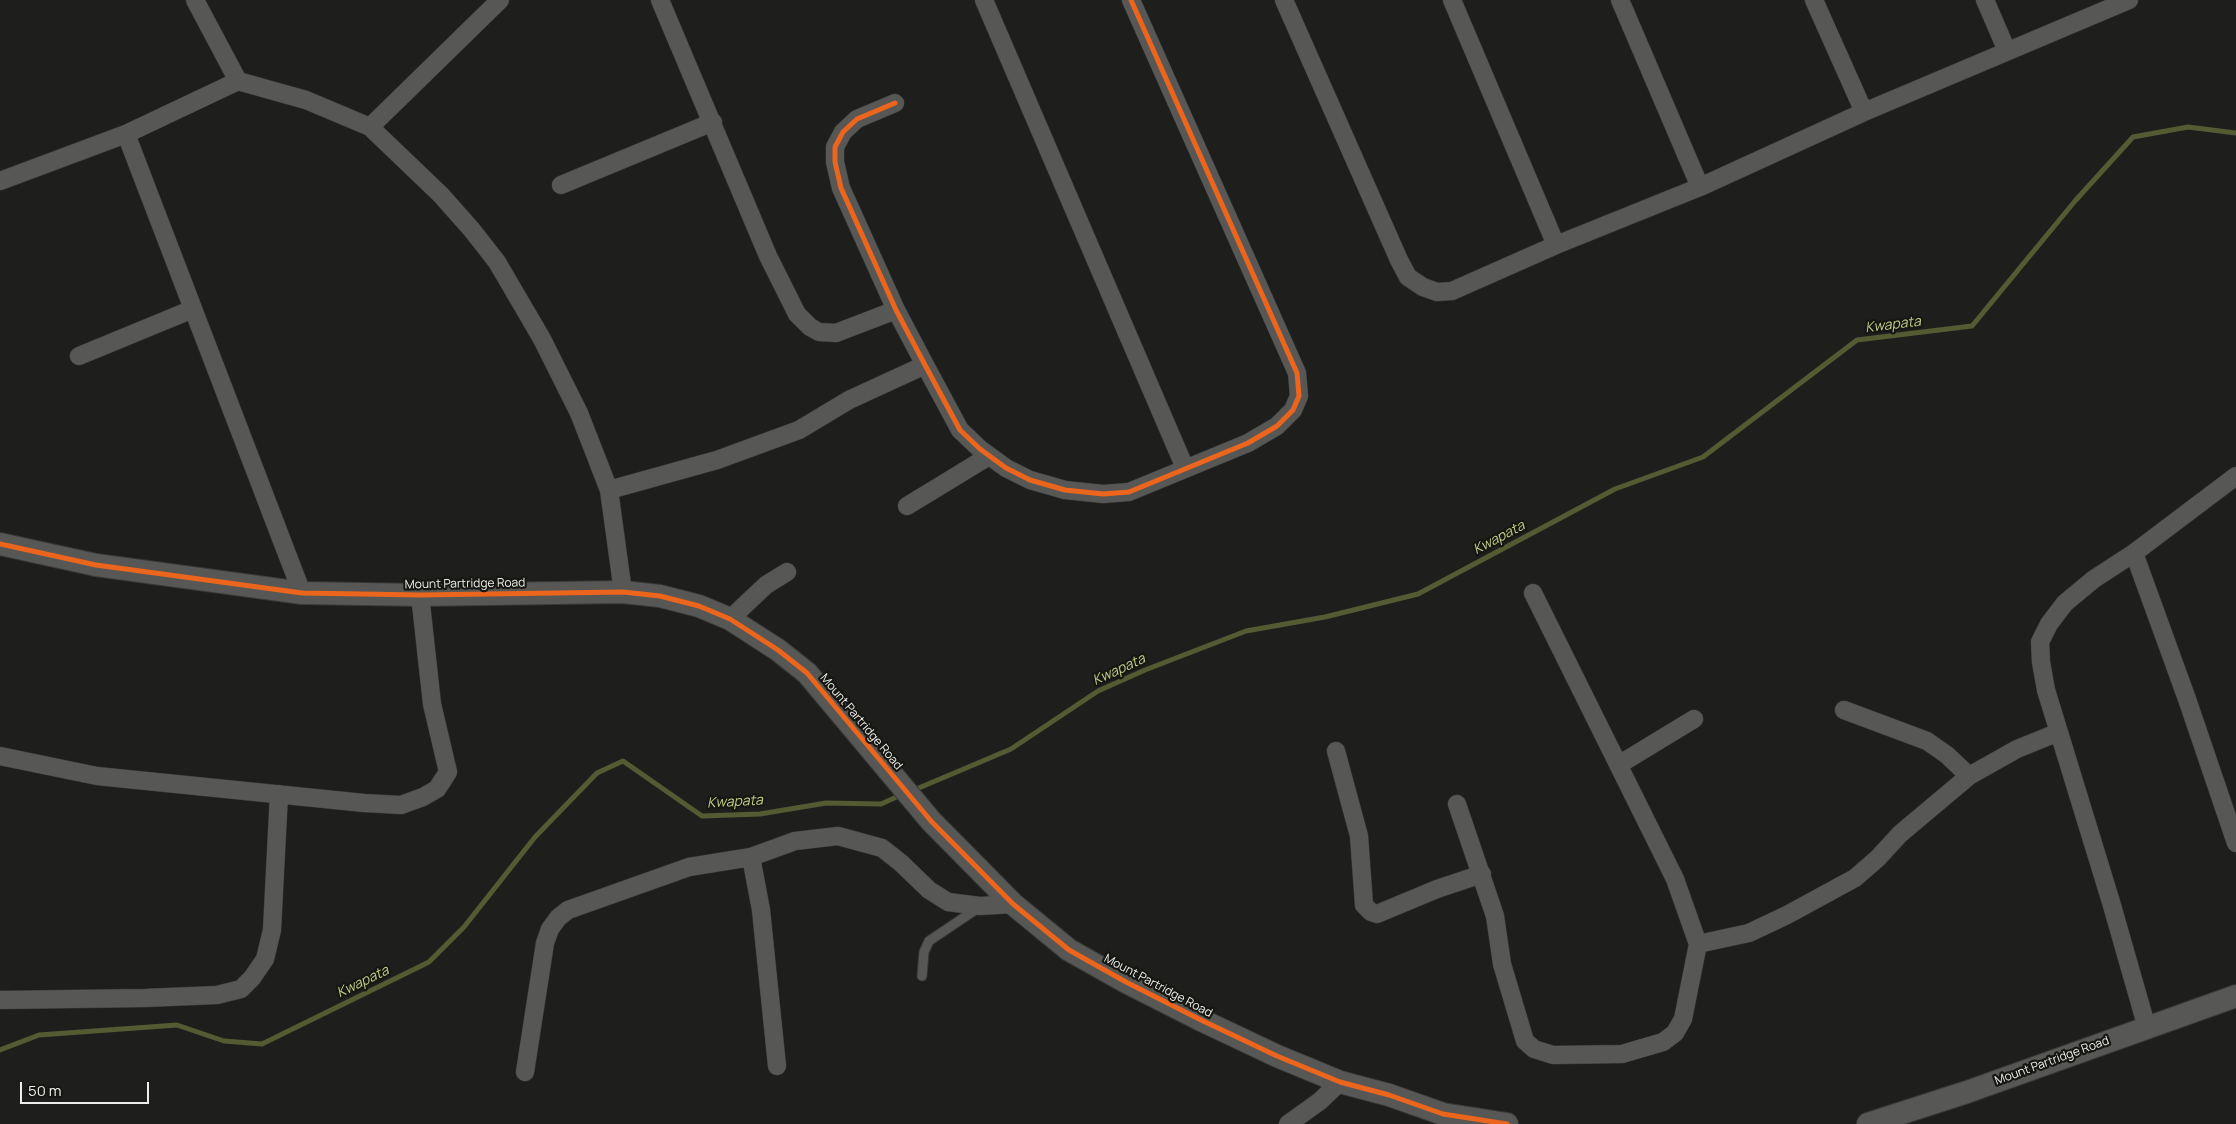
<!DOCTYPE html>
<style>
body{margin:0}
#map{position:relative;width:2236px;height:1124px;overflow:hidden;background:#1e1f1d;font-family:Manrope,sans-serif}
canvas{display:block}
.scale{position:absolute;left:20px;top:1082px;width:129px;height:22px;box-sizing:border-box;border:2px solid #edeeeb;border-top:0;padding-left:6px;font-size:15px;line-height:18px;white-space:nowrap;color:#edeeeb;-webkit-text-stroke:4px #161713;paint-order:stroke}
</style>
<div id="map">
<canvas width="2236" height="1124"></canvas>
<div class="scale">50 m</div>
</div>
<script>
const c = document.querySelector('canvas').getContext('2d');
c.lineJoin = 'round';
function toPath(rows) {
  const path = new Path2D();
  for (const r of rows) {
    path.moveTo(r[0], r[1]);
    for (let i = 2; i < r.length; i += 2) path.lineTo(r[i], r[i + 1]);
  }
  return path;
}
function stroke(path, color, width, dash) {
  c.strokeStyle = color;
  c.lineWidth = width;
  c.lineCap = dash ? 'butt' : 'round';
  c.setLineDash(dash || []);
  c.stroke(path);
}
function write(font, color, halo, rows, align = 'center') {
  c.font = font + ' Manrope,sans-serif';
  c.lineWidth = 4.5;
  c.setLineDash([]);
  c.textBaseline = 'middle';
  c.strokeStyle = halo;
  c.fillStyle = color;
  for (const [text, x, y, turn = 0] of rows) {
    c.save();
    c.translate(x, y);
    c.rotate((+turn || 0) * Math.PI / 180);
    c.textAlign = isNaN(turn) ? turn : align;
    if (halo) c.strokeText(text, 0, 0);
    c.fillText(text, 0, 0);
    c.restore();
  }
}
stroke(toPath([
 [914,790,1011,749,1098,691,1145,670,1246,631,1325,617,1418,594,1615,489,1703,457,1857,340,1972,326,2075,201,2133,137,2188,127,2236,133],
 [0,1050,39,1035,177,1025,224,1041,262,1044,429,962,464,927,535,837,597,773,623,761,702,816,760,814,826,803,881,804,901,795]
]), '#545a32', 5);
const service = toPath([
 [922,976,924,952,929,941,978,908]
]);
const minor = toPath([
 [195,0,238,81],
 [660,0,768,256,797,314,810,327,819,332,836,333,896,310],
 [984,0,1185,468],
 [1284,0,1399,260,1408,277,1423,287,1437,292,1452,291,1556,245,1700,187,1864,112,2129,0],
 [1452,0,1556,245],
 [1620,0,1700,187],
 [1814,0,1864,112],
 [1985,0,2007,51],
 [895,103,857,119,843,132,835,147,835,162,841,188,896,310,925,365,960,430,980,449,1006,468,1030,480,1065,490,1103,494,1129,492,1248,443,1277,426,1293,410,1299,396,1297,373,1131,0],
 [370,127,500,0],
 [126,134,302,593],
 [0,181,126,134,238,81,306,100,370,127,441,195,472,230,497,262,542,339,579,413,609,490,623,592],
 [561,185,713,122],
 [79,356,193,309],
 [609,490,717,460,799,430,849,400,925,365],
 [907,506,989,456],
 [2134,553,2187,699,2236,843],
 [1533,593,1675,879,1698,944],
 [730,619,766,585,787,572],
 [1844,710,1927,741,1947,755,1969,776],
 [1336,751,1359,836,1364,905,1371,912,1377,914,1437,889,1482,874],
 [0,756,97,776,364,803,401,805,423,797,437,789,448,772,432,704,420,595],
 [1620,764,1694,719],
 [1457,804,1495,916,1502,964,1525,1041,1534,1049,1553,1055,1622,1054,1663,1042,1675,1033,1683,1019,1698,944,1749,933,1787,915,1855,878,1878,858,1900,834,1969,776,2017,749,2059,732],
 [751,857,761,910,777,1066],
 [0,1000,145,998,217,995,241,989,252,978,265,959,272,930,279,794],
 [2147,1028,2111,902,2046,690,2041,662,2040,642,2049,624,2065,603,2094,579,2134,553,2236,476],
 [525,1072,545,943,550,929,558,918,568,910,689,867,751,857,795,841,838,836,882,848,901,863,929,890,948,902,980,906,1013,904],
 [1288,1124,1320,1101,1340,1082]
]);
const tertiary = toPath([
 [0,544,96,565,302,593,420,595,623,592,660,596,699,606,730,619,778,650,807,673,931,821,1013,904,1069,950,1126,982,1201,1020,1277,1056,1340,1082,1389,1095,1443,1114,1507,1124],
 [1868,1124,1967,1092,2236,996]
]);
stroke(service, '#393a38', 11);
stroke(minor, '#393a38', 19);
stroke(tertiary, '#393a38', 24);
stroke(service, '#575756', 9);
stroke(minor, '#575756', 18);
stroke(tertiary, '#575756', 22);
stroke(toPath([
 [895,103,857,119,843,132,835,147,835,162,841,188,896,310,925,365,960,430,980,449,1006,468,1030,480,1065,490,1103,494,1129,492,1248,443,1277,426,1293,410,1299,396,1297,373,1131,0],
 [0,544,96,565,302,593,420,595,623,592,660,596,699,606,730,619,778,650,807,673,931,821,1013,904,1069,950,1126,982,1201,1020,1277,1056,1340,1082,1389,1095,1443,1114,1507,1124]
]), '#eb651d', 5);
write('12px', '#edeeeb', '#161713', [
 ["Mount Partridge Road",465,584,-1],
 ["Mount Partridge Road",861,722,50],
 ["Mount Partridge Road",1158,986,28],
 ["Mount Partridge Road",2052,1061,-20]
]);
write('italic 14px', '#c2cd86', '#161713', [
 ["Kwapata",1893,325,-7],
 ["Kwapata",1499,538,-28],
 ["Kwapata",1119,670,-25],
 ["Kwapata",735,802,-3],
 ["Kwapata",363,982,-26]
]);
</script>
